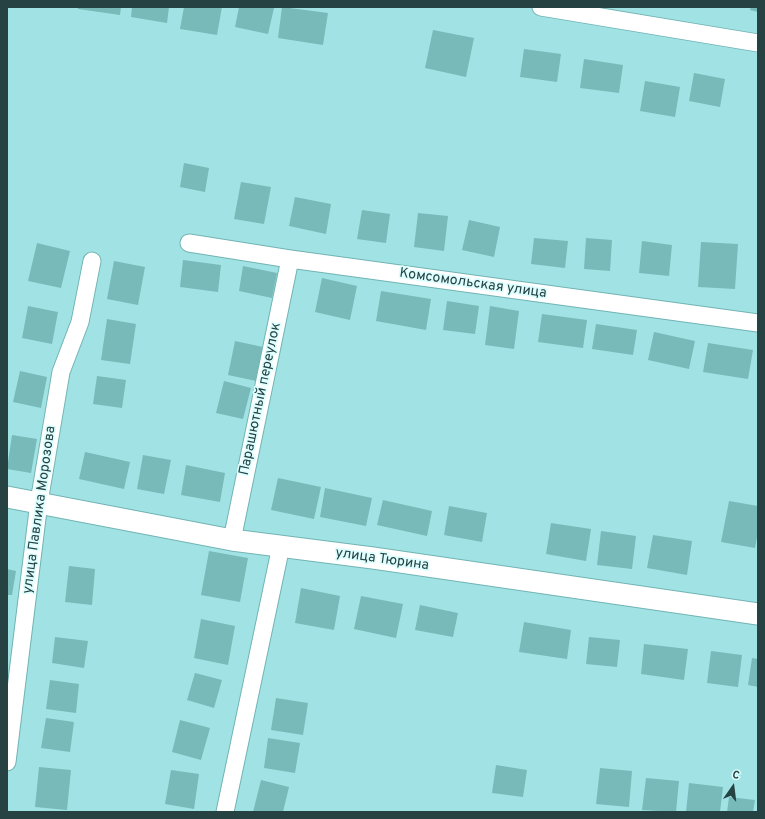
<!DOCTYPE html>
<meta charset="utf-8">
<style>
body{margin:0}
#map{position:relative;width:765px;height:819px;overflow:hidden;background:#a1e3e4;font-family:Overpass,sans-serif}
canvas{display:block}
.frame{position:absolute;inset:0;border:8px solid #264242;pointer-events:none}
.north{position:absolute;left:713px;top:767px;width:40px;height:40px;-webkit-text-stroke:3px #ddfefe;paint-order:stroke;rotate:14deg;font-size:11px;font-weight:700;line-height:16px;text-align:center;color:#264242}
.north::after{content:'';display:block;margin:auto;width:14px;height:18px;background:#264242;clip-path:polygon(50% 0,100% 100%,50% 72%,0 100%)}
</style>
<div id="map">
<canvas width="765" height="819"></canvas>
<div class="frame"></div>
<div class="north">С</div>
</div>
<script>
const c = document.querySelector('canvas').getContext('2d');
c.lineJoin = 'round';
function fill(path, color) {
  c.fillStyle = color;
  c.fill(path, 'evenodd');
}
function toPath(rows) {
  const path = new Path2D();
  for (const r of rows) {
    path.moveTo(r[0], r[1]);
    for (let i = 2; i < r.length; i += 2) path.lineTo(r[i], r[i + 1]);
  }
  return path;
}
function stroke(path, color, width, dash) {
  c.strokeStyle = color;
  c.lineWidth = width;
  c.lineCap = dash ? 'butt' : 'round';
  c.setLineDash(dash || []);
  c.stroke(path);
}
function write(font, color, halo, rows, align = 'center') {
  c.font = font + ' Overpass,sans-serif';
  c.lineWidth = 3.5;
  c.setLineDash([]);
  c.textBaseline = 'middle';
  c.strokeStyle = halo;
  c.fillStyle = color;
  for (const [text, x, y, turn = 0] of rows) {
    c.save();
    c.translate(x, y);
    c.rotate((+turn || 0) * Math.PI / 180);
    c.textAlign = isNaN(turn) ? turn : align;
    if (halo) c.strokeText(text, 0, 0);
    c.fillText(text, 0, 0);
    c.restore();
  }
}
fill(toPath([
 [78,7,121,7,120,15,78,9],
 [132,7,169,7,167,23,131,17],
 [184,7,222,7,217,35,180,29],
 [239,7,274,8,268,34,235,27],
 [282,7,328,13,323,45,278,38],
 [751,7,758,7,758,12,750,10],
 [433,30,474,38,466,77,425,68],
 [524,49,561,54,557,82,520,77],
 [584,59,623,65,619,93,580,88],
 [694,73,725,79,720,107,689,101],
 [645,81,680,87,675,117,640,111],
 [184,163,209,168,205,192,180,187],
 [241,182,271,187,264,224,234,219],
 [295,197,331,204,326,234,289,226],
 [362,210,390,214,386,243,357,239],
 [418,213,448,216,444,251,414,247],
 [469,220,500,227,494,257,462,250],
 [534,238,568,241,565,268,531,264],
 [586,238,612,240,610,271,584,269],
 [642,241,672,245,669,276,639,273],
 [701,242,738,244,735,289,698,287],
 [37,243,70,251,61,288,28,281],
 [183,260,221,265,218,292,180,287],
 [114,261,145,267,138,305,107,299],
 [243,266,277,273,272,298,239,291],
 [322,278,357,286,350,320,315,312],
 [381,291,431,299,426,330,376,321],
 [447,301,479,306,475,334,443,330],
 [28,306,58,312,52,344,22,338],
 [490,306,519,311,514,349,485,345],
 [542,314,587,320,583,348,538,342],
 [107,319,136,324,130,364,101,360],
 [596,324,637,330,633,355,592,349],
 [654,332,695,341,689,369,648,360],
 [235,341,263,347,256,381,228,375],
 [708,343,753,350,748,379,703,372],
 [20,371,47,377,41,408,13,402],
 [97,376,126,380,122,408,93,404],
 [224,381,251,388,243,419,216,413],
 [12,435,37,439,31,473,7,469],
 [85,452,130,462,124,489,79,479],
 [143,455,171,460,164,494,137,489],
 [186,465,225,473,220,502,181,495],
 [278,478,321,487,314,519,271,510],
 [325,488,372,498,366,526,320,517],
 [383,500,432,511,427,536,377,525],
 [729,501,758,506,758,532,755,548,721,542],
 [449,506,487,513,482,542,444,535],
 [551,523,591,529,586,561,546,554],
 [601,531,636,536,632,569,597,565],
 [653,535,692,541,687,575,647,568],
 [209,551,248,558,240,602,201,595],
 [69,566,95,569,92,605,65,602],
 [7,569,16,571,12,595,7,595],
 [301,588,340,596,334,630,295,623],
 [361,596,403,604,396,638,354,629],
 [420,605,458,613,453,637,415,630],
 [201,619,235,626,228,665,194,658],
 [524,622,571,630,567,659,519,652],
 [55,637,88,641,84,668,52,663],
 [589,637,620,640,617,667,586,664],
 [644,644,688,649,684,680,641,674],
 [711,651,742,655,738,687,707,683],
 [752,658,758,659,758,687,748,685],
 [195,673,222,680,214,708,187,700],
 [50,680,79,684,76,713,46,709],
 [276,698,308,703,303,735,271,730],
 [46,718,74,722,70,752,41,748],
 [180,720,210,728,201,760,172,752],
 [268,738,300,743,295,773,264,768],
 [496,765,527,770,523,797,492,793],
 [39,767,71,770,67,810,35,807],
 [600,768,632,771,629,807,596,804],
 [171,770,199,774,194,809,165,804],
 [646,778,679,781,676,812,642,810],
 [261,780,289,787,283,812,253,812],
 [689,783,723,787,720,812,686,812],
 [729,797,755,800,753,812,727,812]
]), '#78baba');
const minor = toPath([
 [541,7,758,43],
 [189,243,290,259,758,323],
 [232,540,290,259],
 [7,762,39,502,61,372,80,322,92,261],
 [225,812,281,546]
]);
const tertiary = toPath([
 [7,497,232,540,373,558,758,614]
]);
stroke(minor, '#72b4b4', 19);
stroke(tertiary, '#72b4b4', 23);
stroke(minor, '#fff', 17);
stroke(tertiary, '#fff', 21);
write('14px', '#264242', '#ddfefe', [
 ["Комсомольская улица",473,284,8],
 ["Парашютный переулок",261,399,-78],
 ["улица Павлика Морозова",40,510,-82],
 ["улица Тюрина",382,560,8]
]);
</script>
